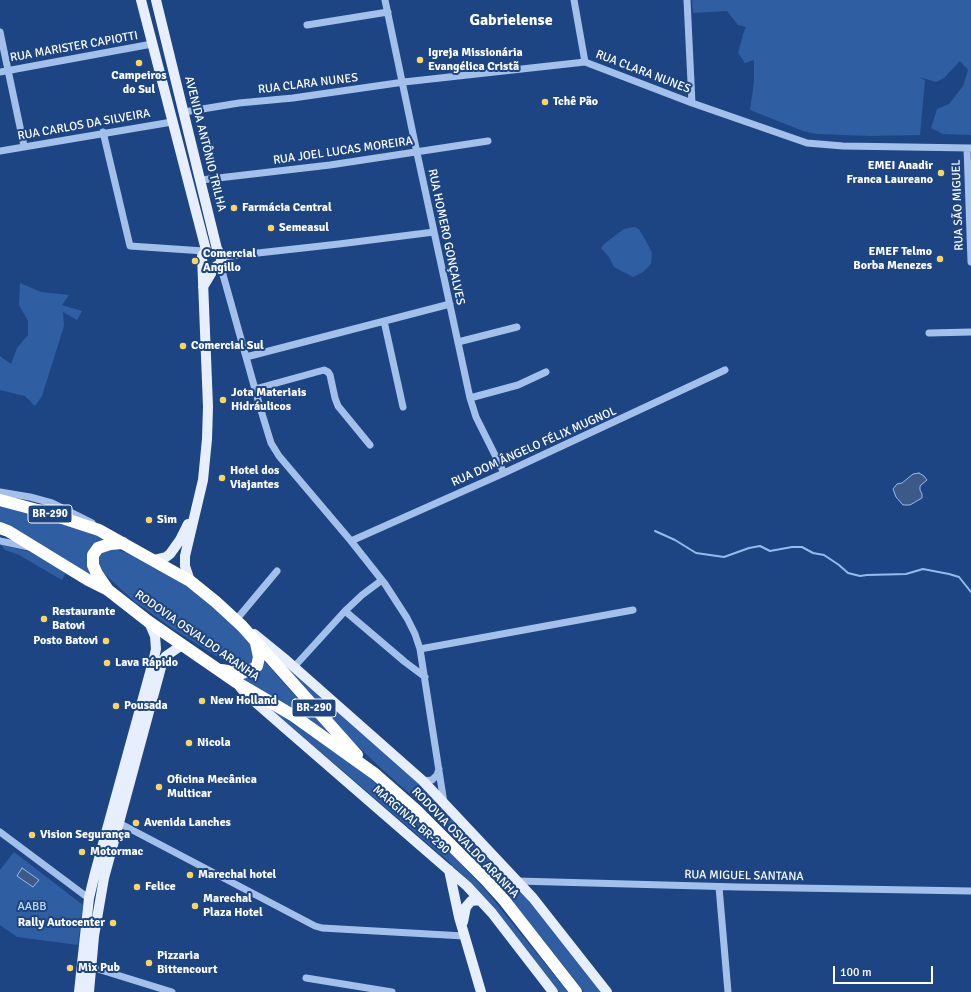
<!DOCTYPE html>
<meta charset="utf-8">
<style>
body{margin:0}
#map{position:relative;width:971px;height:992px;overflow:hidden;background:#1d4584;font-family:Signika,sans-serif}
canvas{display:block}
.scale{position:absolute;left:833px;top:966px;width:100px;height:18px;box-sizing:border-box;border:2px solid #fff;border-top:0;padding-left:5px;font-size:12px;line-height:14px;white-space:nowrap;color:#fff;-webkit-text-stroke:3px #1d4584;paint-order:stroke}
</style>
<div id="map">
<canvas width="971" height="992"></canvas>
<div class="scale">100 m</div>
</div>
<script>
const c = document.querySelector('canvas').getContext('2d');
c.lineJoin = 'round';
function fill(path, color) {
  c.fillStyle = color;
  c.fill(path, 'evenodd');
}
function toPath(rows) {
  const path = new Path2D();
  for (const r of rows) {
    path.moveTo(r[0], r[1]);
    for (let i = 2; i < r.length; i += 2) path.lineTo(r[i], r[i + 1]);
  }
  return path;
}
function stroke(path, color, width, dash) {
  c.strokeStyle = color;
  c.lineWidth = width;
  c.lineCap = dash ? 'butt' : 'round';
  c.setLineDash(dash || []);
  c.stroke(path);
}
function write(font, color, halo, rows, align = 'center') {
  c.font = font + ' Signika,sans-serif';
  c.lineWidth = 4;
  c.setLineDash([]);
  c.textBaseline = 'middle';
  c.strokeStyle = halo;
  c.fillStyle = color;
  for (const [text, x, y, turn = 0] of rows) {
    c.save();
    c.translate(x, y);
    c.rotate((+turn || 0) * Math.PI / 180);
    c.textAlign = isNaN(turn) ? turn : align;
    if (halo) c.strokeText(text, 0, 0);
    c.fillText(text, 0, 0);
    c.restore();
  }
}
fill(toPath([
 [692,0,971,0,971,135,943,134,931,128,937,109,949,104,963,86,968,70,960,61,944,78,936,82,919,77,925,80,920,135,871,136,816,134,803,131,750,110,754,82,754,60,745,63,738,53,743,34,746,27,738,25,727,11,693,13],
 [634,227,639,229,647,243,652,253,651,264,643,272,633,277,614,267,609,257,601,248,604,244,624,229],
 [20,283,41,292,69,295,62,305,82,311,77,320,63,312,64,326,42,396,35,406,25,396,0,390,0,356,11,364,17,348,28,335,28,321,19,305],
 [0,503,75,526,106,539,93,546,100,584,0,524],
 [1,545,31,552,66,572,62,580,19,555,5,550],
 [115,549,131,554,178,580,214,607,232,624,251,645,255,659,251,666,241,669,234,667,176,631,134,601,99,569,98,556,100,552],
 [268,649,439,801,509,876,601,992,584,992,548,946,479,861,438,819,384,771,332,722],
 [261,657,290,690,338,740,239,678,248,678,256,674],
 [272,707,353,763,447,849,484,888,568,992,559,992,503,921,470,883,447,860,295,730,271,713],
 [14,852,83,905,78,945,17,937,0,925,0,870]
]), '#305ea2');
const water = toPath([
 [919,473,924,476,927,480,920,486,920,490,922,494,922,498,910,505,903,505,896,497,893,489,897,484,902,483,913,474,919,473],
 [22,868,39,880,33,887,17,876,22,868]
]);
fill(water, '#3c5987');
stroke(water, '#97baec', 1);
stroke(toPath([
 [655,531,675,540,696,553,724,557,749,548,760,546,770,551,792,547,802,547,813,553,824,555,839,565,848,573,860,576,867,575,906,574,923,569,949,574,959,577,971,592]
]), '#97baec', 2);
stroke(toPath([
 [385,0,417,153,470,398,476,417,504,473],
 [574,0,585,62],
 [687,0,692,103],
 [307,25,388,12],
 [0,32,24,146],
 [0,72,152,44],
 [184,112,239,103,293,98,404,82,585,62,692,103,807,143,843,146,971,148],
 [103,132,130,246,204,251],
 [967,148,971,262],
 [0,151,172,122],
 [201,180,330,165,488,141],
 [222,257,339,244,434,232],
 [220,264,260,407,271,443,279,456,351,541,385,584,407,618,415,634,420,649,444,803],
 [384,321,403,407],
 [929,333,971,332],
 [458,342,517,327],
 [246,357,450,304],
 [255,389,324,370,328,372,330,375,335,398,338,406,370,445],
 [470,398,518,385,546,372],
 [0,492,30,497,52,503,92,523],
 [0,541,29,547],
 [351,541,504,473,725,370],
 [345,611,405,662,425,677],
 [236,620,277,571],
 [420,649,633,610],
 [294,667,345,611,362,595,382,580],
 [423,781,432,780,437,775,439,769],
 [119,823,315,926,322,928,464,936],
 [0,832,83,894,89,898],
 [517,881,738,887,971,891],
 [719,887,728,992],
 [88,966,172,992],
 [306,978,392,992]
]), '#a3c0ea', 7);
stroke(toPath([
 [141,0,206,250,202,256,208,407,207,439,203,480,185,556,185,566,190,581],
 [156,0,217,249,222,257,220,264,215,267,203,287],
 [153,560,166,557,170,554,180,540,188,524],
 [254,634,286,660,423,781,533,898,607,992],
 [240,687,246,694,286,729,467,886,492,913,553,992],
 [449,870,459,917,481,992],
 [463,922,466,907,471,901,480,900],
 [79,992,89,898,95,873,154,658,156,649,155,636,149,622],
 [89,992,94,936,104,878,163,660,166,656,182,645]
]), '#e7effe', 10);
stroke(toPath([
 [0,500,41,511,99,530,190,581,216,602,242,626,357,755],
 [0,528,8,531,88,580,108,590,149,622,236,682,294,716,375,774,416,810,485,879,504,900,576,992],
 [108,590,97,574,93,565,93,555,98,548,110,544,123,543],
 [221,670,242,673,253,669,257,666,259,657,256,643]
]), '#fff', 12);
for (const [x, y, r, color] of [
 [420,60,4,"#fad562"],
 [139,63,4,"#fad562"],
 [545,102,4,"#fad562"],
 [941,173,4,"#fad562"],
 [234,208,4,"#fad562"],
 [271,228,4,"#fad562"],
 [940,259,4,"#fad562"],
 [195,261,4,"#fad562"],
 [183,346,4,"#fad562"],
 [223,400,4,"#fad562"],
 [222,478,4,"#fad562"],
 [149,520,4,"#fad562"],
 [44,619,4,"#fad562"],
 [106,641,4,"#fad562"],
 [107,663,4,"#fad562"],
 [202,701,4,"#fad562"],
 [116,706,4,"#fad562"],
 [189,743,4,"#fad562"],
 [159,787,4,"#fad562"],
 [136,823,4,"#fad562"],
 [32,835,4,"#fad562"],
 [82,852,4,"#fad562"],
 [190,875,4,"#fad562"],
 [137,887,4,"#fad562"],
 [195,906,4,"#fad562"],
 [113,923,4,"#fad562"],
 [149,963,4,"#fad562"],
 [70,968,4,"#fad562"]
]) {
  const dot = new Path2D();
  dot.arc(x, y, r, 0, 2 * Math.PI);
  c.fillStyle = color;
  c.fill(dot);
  stroke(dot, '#1d4584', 1.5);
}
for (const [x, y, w] of [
 [50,514,44],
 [314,708,44]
]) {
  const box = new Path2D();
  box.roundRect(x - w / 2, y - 9, w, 18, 3);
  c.fillStyle = '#1d4584';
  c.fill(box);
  stroke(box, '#fff', 1);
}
write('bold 11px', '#fff', null, [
 ["BR-290",50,514],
 ["BR-290",314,708]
]);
write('12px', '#fff', '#1d4584', [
 ["RUA MARISTER CAPIOTTI",74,47,-10],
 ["RUA CLARA NUNES",643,72,21],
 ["RUA CLARA NUNES",308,84,-7],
 ["RUA CARLOS DA SILVEIRA",84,125,-10],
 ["AVENIDA ANTÔNIO TRILHA",205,144,76],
 ["RUA JOEL LUCAS MOREIRA",343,151,-8],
 ["RUA SÃO MIGUEL",958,205,-92],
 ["RUA HOMERO GONÇALVES",446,237,78],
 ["RUA DOM ÂNGELO FÉLIX MUGNOL",534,447,-24],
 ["RODOVIA OSVALDO ARANHA",197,636,35],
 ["MARGINAL BR-290",411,820,41],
 ["RODOVIA OSVALDO ARANHA",465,843,46],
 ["RUA MIGUEL SANTANA",744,876,1]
]);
write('bold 12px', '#fff', '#1d4584', [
 ["Igreja Missionária",428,53],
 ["Evangélica Cristã",428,67],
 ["Campeiros",139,76,"center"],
 ["do Sul",139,90,"center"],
 ["Tchê Pão",553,102],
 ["EMEI Anadir",933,166,"right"],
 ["Franca Laureano",933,180,"right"],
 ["Farmácia Central",242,208],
 ["Semeasul",279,228],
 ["EMEF Telmo",932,252,"right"],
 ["Borba Menezes",932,266,"right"],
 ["Comercial",203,254],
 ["Angillo",203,268],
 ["Comercial Sul",191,346],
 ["Jota Materiais",231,393],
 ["Hidráulicos",231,407],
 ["Hotel dos",230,471],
 ["Viajantes",230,485],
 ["Sim",157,520],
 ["Restaurante",52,612],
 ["Batovi",52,626],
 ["Posto Batovi",98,641,"right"],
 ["Lava Rápido",115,663],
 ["New Holland",210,701],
 ["Pousada",124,706],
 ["Nicola",197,743],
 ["Oficina Mecânica",167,780],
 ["Multicar",167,794],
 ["Avenida Lanches",144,823],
 ["Vision Segurança",40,835],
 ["Motormac",90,852],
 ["Marechal hotel",198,875],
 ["Felice",145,887],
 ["Marechal",203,899],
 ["Plaza Hotel",203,913],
 ["Rally Autocenter",105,923,"right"],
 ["Pizzaria",157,956],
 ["Bittencourt",157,970],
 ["Mix Pub",78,968]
], 'left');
write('12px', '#c8dbf8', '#1d4584', [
 ["AABB",32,907]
]);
write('bold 16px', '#fff', '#1d4584', [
 ["Gabrielense",511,21]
]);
</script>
